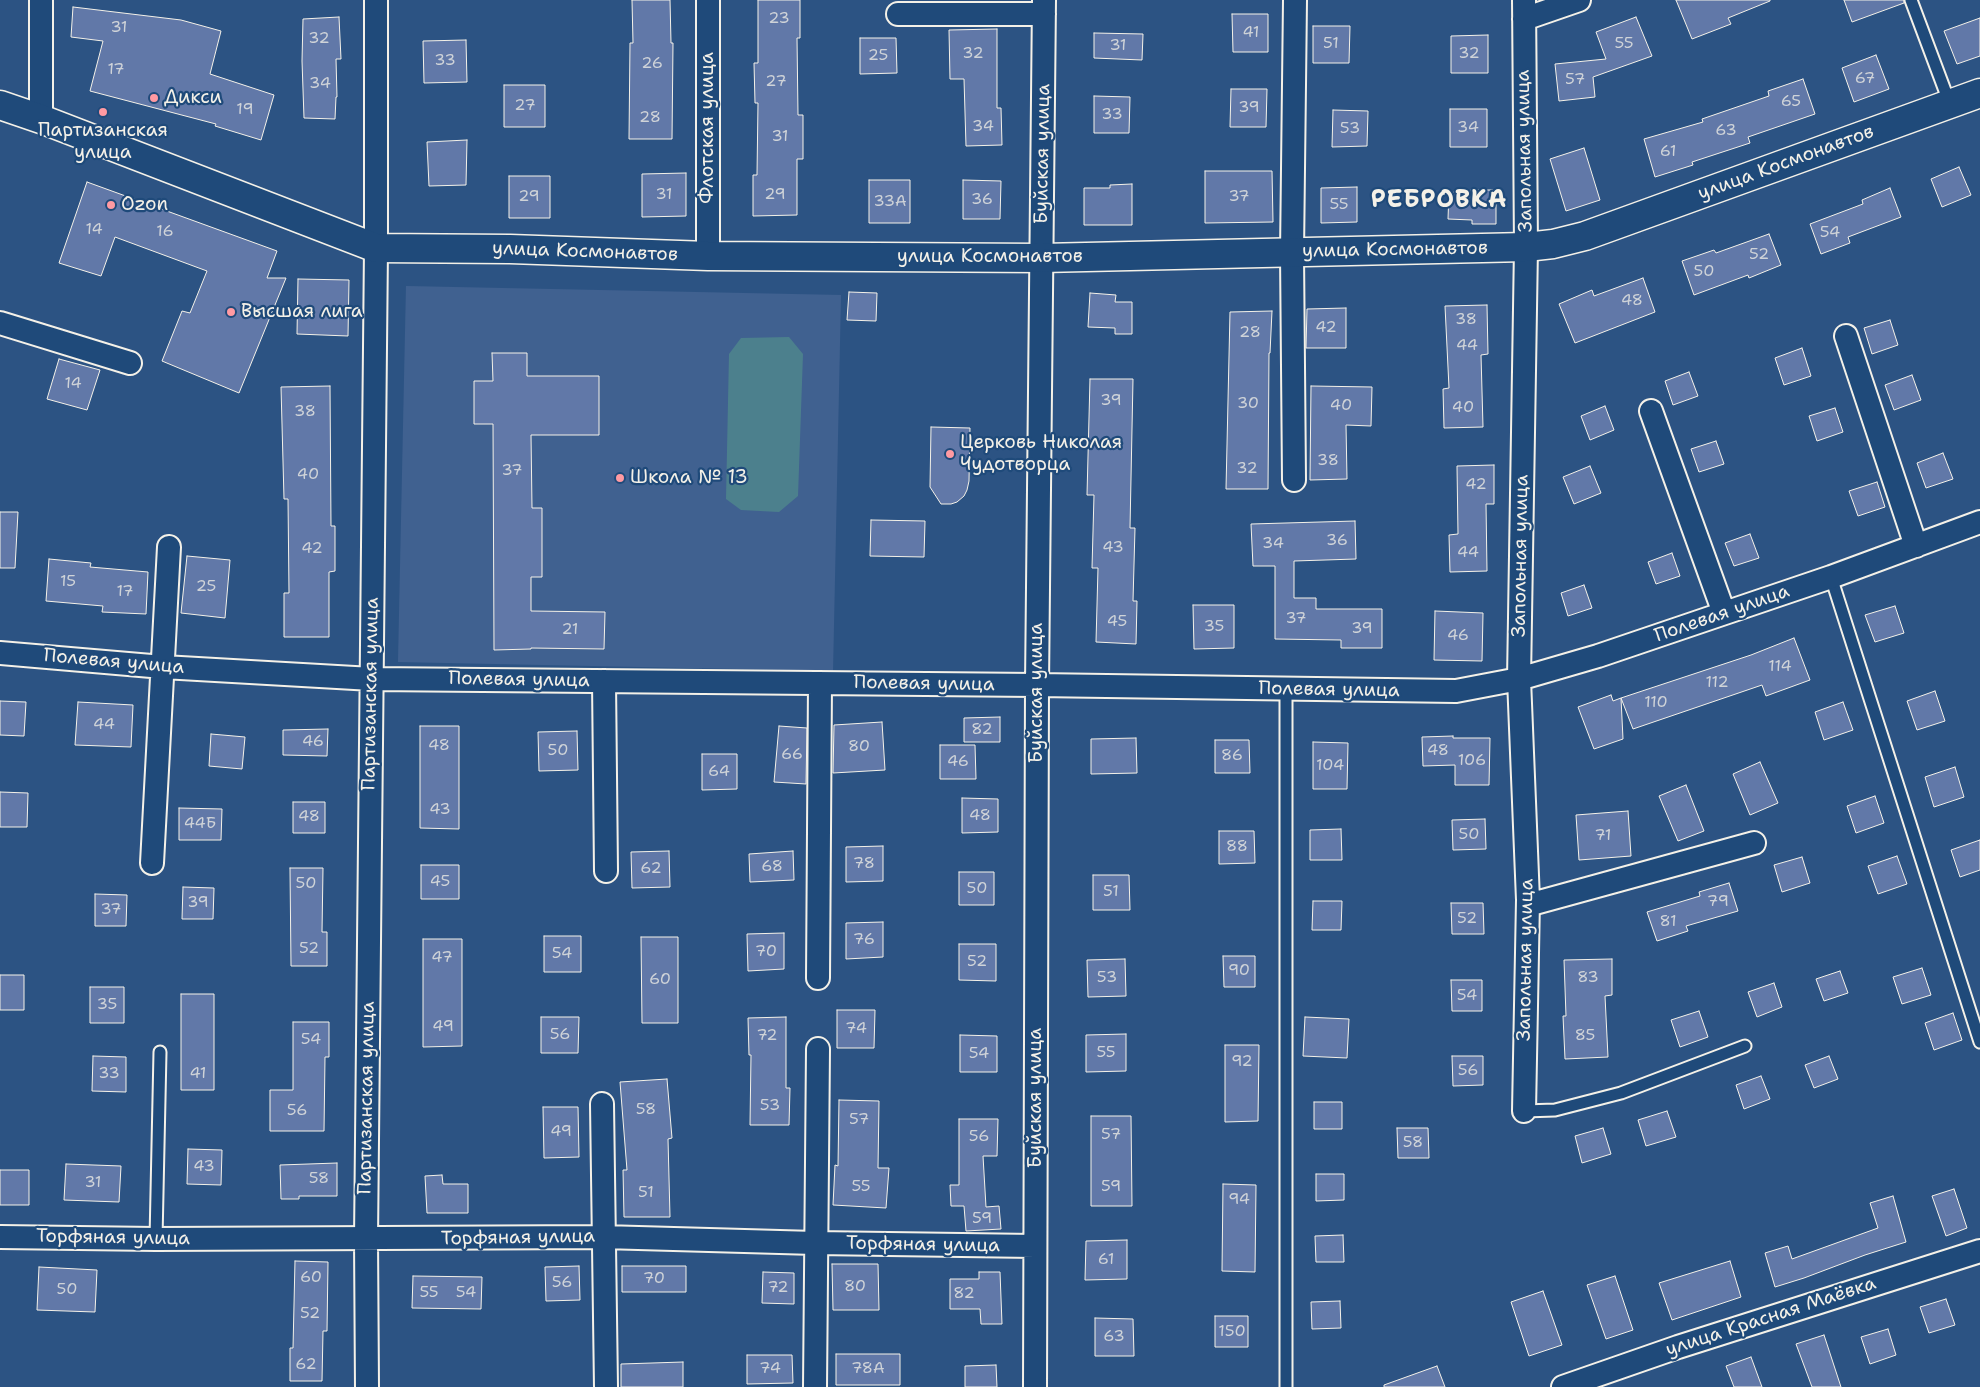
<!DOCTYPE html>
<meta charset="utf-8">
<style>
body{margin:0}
canvas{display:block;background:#2c5383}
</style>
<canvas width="1980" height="1387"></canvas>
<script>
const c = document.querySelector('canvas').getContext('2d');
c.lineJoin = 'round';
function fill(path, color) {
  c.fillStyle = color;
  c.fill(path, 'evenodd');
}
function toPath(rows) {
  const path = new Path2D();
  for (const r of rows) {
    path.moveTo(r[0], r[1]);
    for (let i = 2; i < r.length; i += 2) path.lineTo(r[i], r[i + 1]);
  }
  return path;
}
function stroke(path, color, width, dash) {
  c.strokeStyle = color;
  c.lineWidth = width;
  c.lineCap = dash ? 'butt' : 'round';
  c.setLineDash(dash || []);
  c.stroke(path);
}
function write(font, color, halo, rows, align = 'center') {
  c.font = font + ' "Shantell Sans",sans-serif';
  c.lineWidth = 4.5;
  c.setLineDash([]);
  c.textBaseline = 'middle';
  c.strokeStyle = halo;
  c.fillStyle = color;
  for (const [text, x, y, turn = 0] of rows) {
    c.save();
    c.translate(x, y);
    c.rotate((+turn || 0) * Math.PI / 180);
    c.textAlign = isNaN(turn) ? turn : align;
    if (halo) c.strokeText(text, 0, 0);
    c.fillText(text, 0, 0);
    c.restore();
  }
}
fill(toPath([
 [406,286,841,295,833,671,398,662]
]), '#406190');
fill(toPath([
 [789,337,803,354,798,496,779,512,741,510,726,499,729,354,741,338]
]), '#4c808d');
const building = toPath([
 [632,0,670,0,671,43,673,43,672,139,629,139,630,43,633,43,632,0],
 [758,0,800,0,800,38,797,38,798,115,803,115,803,159,797,159,797,215,753,216,753,175,757,175,758,103,755,103,754,63,758,63,758,0],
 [1676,0,1770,0,1770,1,1728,18,1731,24,1692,39,1676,0],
 [1844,0,1904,0,1904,3,1852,22,1844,0],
 [73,7,181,20,221,31,210,74,274,95,261,140,215,126,216,124,90,91,103,41,71,37,73,7],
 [1232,14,1268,14,1268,52,1233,52,1232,14],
 [339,17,341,59,336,59,337,97,336,97,335,119,304,118,302,61,303,19,339,17],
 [1636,17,1652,56,1593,77,1595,97,1559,101,1555,64,1606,59,1596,32,1636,17],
 [1980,18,1980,56,1957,64,1944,31,1980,18],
 [1313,26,1350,26,1349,63,1313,63,1313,26],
 [997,29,997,108,1001,108,1002,145,966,146,964,79,950,79,949,30,997,29],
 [1094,33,1143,34,1142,60,1094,58,1094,33],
 [1488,35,1488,73,1451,73,1451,36,1488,35],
 [860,38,896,38,897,73,860,74,860,38],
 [466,40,467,82,424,83,423,41,466,40],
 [1876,55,1889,89,1854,102,1842,68,1876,55],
 [1803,79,1815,114,1748,137,1750,143,1692,162,1693,165,1655,177,1644,139,1703,122,1702,119,1769,96,1768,91,1803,79],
 [504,85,545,85,545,127,504,127,504,85],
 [1231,89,1267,89,1266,127,1230,127,1231,89],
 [1094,96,1130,97,1129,133,1094,133,1094,96],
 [1450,109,1487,109,1487,147,1450,147,1450,109],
 [1333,110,1368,111,1367,146,1332,147,1333,110],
 [467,140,466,185,429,186,427,142,467,140],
 [1584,148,1600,200,1566,211,1550,159,1584,148],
 [1959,167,1971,195,1942,207,1931,179,1959,167],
 [1205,171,1272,171,1273,222,1205,223,1205,171],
 [686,173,686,216,642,217,642,174,686,173],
 [509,176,550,176,550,218,509,218,509,176],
 [869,180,910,180,910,223,869,223,869,180],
 [963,180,1001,181,1000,219,963,219,963,180],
 [87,182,277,251,267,278,286,278,239,393,162,361,182,311,190,313,207,271,115,237,101,276,59,263,87,182],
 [1132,184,1132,225,1084,225,1084,188,1110,188,1110,185,1132,184],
 [1357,187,1357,222,1321,223,1321,188,1357,187],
 [1890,188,1901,217,1848,237,1850,243,1821,254,1810,224,1863,204,1862,200,1890,188],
 [1471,190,1496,190,1496,224,1472,224,1472,220,1448,219,1449,192,1471,193,1471,190],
 [1769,234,1781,265,1749,278,1748,275,1694,295,1682,261,1714,250,1716,253,1769,234],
 [1643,278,1655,312,1575,343,1559,304,1592,290,1594,296,1643,278],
 [298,279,349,280,348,336,297,334,298,279],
 [849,292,877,293,876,321,847,320,849,292],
 [1090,293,1116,295,1115,302,1132,302,1132,334,1115,334,1115,328,1088,327,1090,293],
 [1487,305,1488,354,1481,355,1483,427,1444,428,1443,389,1449,388,1445,306,1487,305],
 [1346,308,1346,348,1306,348,1307,309,1346,308],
 [1272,311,1270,353,1269,353,1268,489,1226,489,1230,312,1272,311],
 [1890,320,1898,345,1872,354,1864,328,1890,320],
 [1802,348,1811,376,1784,385,1775,358,1802,348],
 [492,353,527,353,527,376,599,376,599,435,531,435,532,508,542,508,542,577,531,577,531,611,605,612,604,649,531,648,531,649,494,650,493,424,474,424,474,381,493,381,492,353],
 [59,359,100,370,87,410,47,399,59,359],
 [1689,372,1698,396,1673,405,1665,381,1689,372],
 [1912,375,1921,400,1894,410,1885,385,1912,375],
 [1090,379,1133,379,1130,528,1135,528,1133,601,1137,601,1136,644,1096,642,1098,568,1092,568,1094,495,1087,495,1090,379],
 [330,386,331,526,335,526,335,571,329,572,329,637,284,637,284,593,289,593,288,499,284,499,281,387,330,386],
 [1311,386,1372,387,1371,426,1346,425,1347,479,1310,480,1311,386],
 [1605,406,1614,430,1590,440,1581,416,1605,406],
 [1835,408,1843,432,1817,441,1809,416,1835,408],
 [931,427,970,428,969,481,967,490,964,496,957,502,951,504,941,504,930,487,931,427],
 [1716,441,1724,464,1699,472,1691,449,1716,441],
 [1943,453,1953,479,1926,488,1917,463,1943,453],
 [1494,465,1494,504,1486,504,1487,571,1450,572,1449,535,1458,534,1457,466,1494,465],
 [1590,466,1601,493,1574,504,1563,477,1590,466],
 [1877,482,1885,507,1858,516,1849,491,1877,482],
 [0,512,18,512,15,568,0,568,0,512],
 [871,520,925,521,924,557,870,556,871,520],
 [1355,521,1356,559,1294,561,1294,598,1316,598,1316,609,1382,609,1382,648,1341,648,1341,640,1275,639,1275,566,1253,566,1251,524,1355,521],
 [1750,534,1759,558,1734,566,1725,543,1750,534],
 [1672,553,1680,576,1656,584,1648,562,1672,553],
 [187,556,230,560,225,618,181,613,187,556],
 [49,559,91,563,90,567,148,572,146,614,102,612,103,606,46,601,49,559],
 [1584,585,1592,608,1568,616,1561,593,1584,585],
 [1193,605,1234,605,1234,648,1194,649,1193,605],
 [1895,606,1904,633,1875,642,1865,615,1895,606],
 [1435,611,1483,613,1482,661,1434,660,1435,611],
 [1794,638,1810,680,1766,696,1762,685,1633,729,1621,698,1751,655,1794,638],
 [1935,691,1945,721,1917,730,1907,701,1935,691],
 [1611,695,1613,701,1621,698,1623,739,1594,749,1578,707,1611,695],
 [0,701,26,702,24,736,0,735,0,701],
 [78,702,133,705,131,747,75,745,78,702],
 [1843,702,1853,730,1824,740,1815,712,1843,702],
 [1000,717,1000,742,964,742,964,718,1000,717],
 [882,722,885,770,833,773,834,725,882,722],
 [420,726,459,726,459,829,420,828,420,726],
 [779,726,807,728,806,784,774,782,779,726],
 [328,729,327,756,283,755,283,730,328,729],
 [577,731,578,770,539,771,538,732,577,731],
 [211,734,245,737,242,769,209,766,211,734],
 [1453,736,1453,738,1490,738,1489,785,1455,785,1455,765,1423,766,1422,737,1453,736],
 [1136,738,1137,773,1091,774,1091,739,1136,738],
 [1215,740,1249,740,1250,773,1215,773,1215,740],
 [1313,742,1348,743,1347,789,1313,789,1313,742],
 [940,745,975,745,976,779,940,779,940,745],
 [702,754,737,754,737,789,702,790,702,754],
 [1760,762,1778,803,1750,815,1733,774,1760,762],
 [1955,767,1964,797,1934,807,1925,777,1955,767],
 [1686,785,1704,831,1678,841,1659,796,1686,785],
 [0,792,28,793,27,827,0,827,0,792],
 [1875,796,1884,823,1856,833,1847,806,1875,796],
 [962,798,998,799,998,832,962,833,962,798],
 [293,802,325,802,325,833,293,833,293,802],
 [179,808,222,809,221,840,179,840,179,808],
 [1628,811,1631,856,1579,860,1576,815,1628,811],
 [1485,819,1486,849,1453,850,1452,820,1485,819],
 [1341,829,1342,860,1310,860,1310,830,1341,829],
 [1219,831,1254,831,1255,863,1219,864,1219,831],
 [1980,840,1980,870,1960,877,1951,850,1980,840],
 [883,846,883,881,846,882,846,847,883,846],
 [669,851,670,887,632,888,631,852,669,851],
 [793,851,794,880,750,882,749,854,793,851],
 [1897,856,1907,884,1878,894,1868,866,1897,856],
 [1802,857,1810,883,1782,892,1774,865,1802,857],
 [421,865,459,865,459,899,421,899,421,865],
 [290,868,323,868,322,932,327,932,327,966,291,966,290,868],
 [959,872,994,872,994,905,959,905,959,872],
 [1093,875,1129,875,1130,910,1093,910,1093,875],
 [1729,883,1738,911,1686,926,1688,931,1657,941,1647,912,1700,896,1699,892,1729,883],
 [183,887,214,888,213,919,182,919,183,887],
 [95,894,127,895,126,926,95,926,95,894],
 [1313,901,1342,901,1341,930,1312,930,1313,901],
 [1451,903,1483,903,1484,934,1452,934,1451,903],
 [883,922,883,957,846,959,846,923,883,922],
 [784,933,784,969,748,971,747,934,784,933],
 [544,936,581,936,581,972,544,972,544,936],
 [641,937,678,937,678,1023,642,1023,641,937],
 [423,939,462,939,462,1046,423,1047,423,939],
 [959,944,996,944,996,981,959,980,959,944],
 [1223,956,1255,956,1255,987,1224,987,1223,956],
 [1125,959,1126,996,1088,997,1087,960,1125,959],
 [1612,959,1612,995,1605,996,1608,1057,1565,1059,1563,1016,1566,1016,1564,960,1612,959],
 [1922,968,1931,995,1902,1004,1893,977,1922,968],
 [1840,971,1848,993,1824,1001,1816,979,1840,971],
 [0,975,24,975,24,1010,0,1010,0,975],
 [1451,980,1482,980,1482,1011,1452,1011,1451,980],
 [1774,983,1782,1007,1757,1017,1748,992,1774,983],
 [90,987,124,987,124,1023,90,1023,90,987],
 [181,994,214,994,214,1090,181,1090,181,994],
 [837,1010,875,1010,874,1048,837,1048,837,1010],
 [1699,1011,1708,1037,1680,1047,1671,1020,1699,1011],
 [1953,1013,1962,1040,1934,1050,1925,1023,1953,1013],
 [541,1017,579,1017,578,1053,541,1053,541,1017],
 [786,1017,786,1088,790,1088,789,1125,750,1125,751,1055,749,1055,748,1018,786,1017],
 [1305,1017,1349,1019,1347,1058,1303,1056,1305,1017],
 [293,1022,329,1022,329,1057,325,1057,324,1131,270,1131,270,1090,293,1090,293,1022],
 [1126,1034,1126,1071,1086,1072,1086,1035,1126,1034],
 [960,1035,997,1036,997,1072,960,1072,960,1035],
 [1225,1045,1259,1045,1258,1121,1225,1122,1225,1045],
 [93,1056,126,1057,126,1092,92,1091,93,1056],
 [1452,1056,1483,1056,1483,1085,1453,1086,1452,1056],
 [1829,1056,1838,1079,1814,1088,1805,1065,1829,1056],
 [1761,1076,1770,1099,1744,1109,1736,1085,1761,1076],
 [667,1079,672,1138,668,1139,670,1217,624,1217,623,1170,627,1170,620,1082,667,1079],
 [839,1100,879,1101,878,1168,889,1168,886,1208,833,1205,835,1165,838,1166,839,1100],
 [1314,1102,1342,1102,1342,1129,1314,1129,1314,1102],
 [543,1107,578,1107,579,1157,544,1158,543,1107],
 [1667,1111,1676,1137,1646,1146,1638,1120,1667,1111],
 [1091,1116,1131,1116,1132,1206,1091,1206,1091,1116],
 [959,1119,998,1119,997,1156,983,1156,986,1207,999,1206,1001,1229,966,1231,964,1206,951,1206,950,1185,959,1185,959,1119],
 [1397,1128,1428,1128,1429,1158,1398,1158,1397,1128],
 [1603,1128,1611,1154,1582,1163,1575,1136,1603,1128],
 [188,1149,222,1150,221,1185,187,1184,188,1149],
 [337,1163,337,1196,299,1196,299,1199,281,1199,280,1165,337,1163],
 [66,1164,121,1166,119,1202,64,1200,66,1164],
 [0,1170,29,1170,29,1205,0,1205,0,1170],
 [1316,1174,1344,1174,1344,1200,1316,1201,1316,1174],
 [442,1175,443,1184,468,1184,468,1213,427,1213,425,1176,442,1175],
 [1223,1184,1256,1185,1255,1272,1222,1271,1223,1184],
 [1954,1189,1967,1228,1946,1236,1932,1196,1954,1189],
 [1893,1196,1906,1242,1865,1255,1804,1278,1775,1287,1765,1253,1788,1246,1792,1259,1878,1228,1870,1203,1893,1196],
 [1343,1235,1344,1262,1316,1262,1315,1236,1343,1235],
 [1127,1240,1127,1279,1085,1280,1086,1241,1127,1240],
 [295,1261,328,1262,327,1331,323,1331,322,1381,290,1381,290,1348,293,1348,295,1261],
 [1730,1261,1741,1297,1672,1320,1659,1283,1730,1261],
 [832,1264,878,1264,879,1310,833,1310,832,1264],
 [579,1266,580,1300,546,1301,545,1267,579,1266],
 [622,1266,686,1266,686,1292,622,1292,622,1266],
 [39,1267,97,1270,95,1312,37,1310,39,1267],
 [763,1272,794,1273,794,1304,762,1303,763,1272],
 [979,1272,1000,1272,1002,1324,981,1324,980,1309,950,1309,950,1279,979,1279,979,1272],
 [413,1276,482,1277,481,1309,412,1308,413,1276],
 [1615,1276,1633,1330,1606,1339,1587,1285,1615,1276],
 [1543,1291,1562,1345,1529,1356,1511,1302,1543,1291],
 [1946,1299,1955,1325,1929,1333,1920,1307,1946,1299],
 [1340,1301,1341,1328,1312,1329,1311,1302,1340,1301],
 [1215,1316,1248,1316,1248,1347,1215,1347,1215,1316],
 [1095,1318,1133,1319,1134,1356,1095,1356,1095,1318],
 [1888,1329,1896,1355,1870,1364,1861,1337,1888,1329],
 [1824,1335,1841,1387,1812,1387,1796,1344,1824,1335],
 [836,1354,900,1354,900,1385,836,1385,836,1354],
 [747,1355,792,1355,793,1383,747,1384,747,1355],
 [1751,1357,1762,1387,1734,1387,1726,1366,1751,1357],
 [683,1362,683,1387,621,1387,621,1364,683,1362],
 [996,1365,997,1387,965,1387,965,1366,996,1365],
 [1437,1366,1445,1387,1384,1387,1384,1385,1437,1366]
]);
fill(building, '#6178a8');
stroke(building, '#f4f1e8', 1);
const lane = toPath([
 [1911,0,1950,104],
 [1831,577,1980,1042],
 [1286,689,1286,1387],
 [1524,1111,1555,1110,1621,1093,1745,1046],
 [156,1239,160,1052]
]);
const street = toPath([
 [41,0,41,119],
 [1524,0,1526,247,1519,679,1528,900,1524,1111],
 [898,14,1044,14],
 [1524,19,1579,0],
 [708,256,708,0],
 [0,323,130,363],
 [1846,336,1916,546],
 [1651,411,1724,613],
 [1294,480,1292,253,1295,0],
 [0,653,163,667,372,679,1037,685,1456,691,1519,679,1598,656,1831,577,1980,522],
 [604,681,606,871],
 [152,863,169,547],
 [1528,905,1754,843],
 [818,978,820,683],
 [602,1104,606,1387],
 [0,1237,156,1239,603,1237,815,1243,1035,1246],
 [367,1387,366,1239,376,248,376,0],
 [815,1387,818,1049],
 [1035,1387,1037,685,1044,0],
 [1563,1387,1678,1347,1980,1251]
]);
const secondary = toPath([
 [0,105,41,119,376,248,510,249,708,256,1042,258,1526,247,1553,244,1585,236,1980,93]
]);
stroke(lane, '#f4f1e8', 15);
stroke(street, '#f4f1e8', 26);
stroke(secondary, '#f4f1e8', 31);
stroke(lane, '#1f4a7a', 11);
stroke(street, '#1f4a7a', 22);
stroke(secondary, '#1f4a7a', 28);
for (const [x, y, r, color] of [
 [154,98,5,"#ff9aa2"],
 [103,112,5,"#ff9aa2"],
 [111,205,5,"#ff9aa2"],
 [231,312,5,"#ff9aa2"],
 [950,454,5,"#ff9aa2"],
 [620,478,5,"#ff9aa2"]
]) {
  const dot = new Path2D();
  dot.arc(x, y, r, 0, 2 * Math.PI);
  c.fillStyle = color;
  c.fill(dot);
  stroke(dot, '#1f4a7a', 2);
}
write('16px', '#cfd3d8', null, [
 ["23",779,19],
 ["31",119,28],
 ["41",1251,33],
 ["32",319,39],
 ["51",1331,44],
 ["55",1624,44],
 ["31",1118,46],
 ["32",973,54],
 ["32",1469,54],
 ["25",878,56],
 ["33",445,61],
 ["26",652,64],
 ["17",116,70],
 ["67",1865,79],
 ["57",1575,80],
 ["27",776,82],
 ["34",320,84],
 ["65",1791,102],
 ["27",525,106],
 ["39",1249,108],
 ["19",245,110],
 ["33",1112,115],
 ["28",650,118],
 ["34",983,127],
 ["34",1468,128],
 ["53",1350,129],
 ["63",1726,131],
 ["31",780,137],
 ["61",1668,152],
 ["31",664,195],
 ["29",775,195],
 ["29",529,197],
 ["37",1239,197],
 ["36",982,200],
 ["33А",890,202],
 ["55",1339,205],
 ["14",94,230],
 ["16",165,232],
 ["54",1830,233],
 ["52",1759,255],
 ["50",1704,272],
 ["48",1632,301],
 ["38",1466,320],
 ["42",1326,328],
 ["28",1250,333],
 ["44",1467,346],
 ["14",73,384],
 ["39",1111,401],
 ["30",1248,404],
 ["40",1341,406],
 ["40",1463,408],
 ["38",305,412],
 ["38",1328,461],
 ["32",1247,469],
 ["37",512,471],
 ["40",308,475],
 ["42",1476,485],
 ["36",1337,541],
 ["34",1273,544],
 ["43",1113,548],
 ["42",312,549],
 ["44",1468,553],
 ["15",68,582],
 ["25",206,587],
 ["17",125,592],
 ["37",1296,619],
 ["45",1117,622],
 ["35",1214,627],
 ["39",1362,629],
 ["21",570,630],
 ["46",1458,636],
 ["114",1780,667],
 ["112",1717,683],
 ["110",1656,703],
 ["44",104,725],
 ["82",982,730],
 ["46",313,742],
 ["48",439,746],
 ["80",859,747],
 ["50",558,751],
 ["48",1438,751],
 ["66",792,755],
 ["86",1232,756],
 ["106",1472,761],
 ["46",958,762],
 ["104",1330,766],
 ["64",719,772],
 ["43",440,810],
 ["48",980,816],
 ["48",309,817],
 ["44Б",200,824],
 ["50",1469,835],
 ["71",1603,836],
 ["88",1237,847],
 ["78",864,864],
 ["68",772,867],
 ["62",651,869],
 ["45",440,882],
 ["50",306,884],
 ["50",977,889],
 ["51",1111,892],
 ["79",1718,902],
 ["39",198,903],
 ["37",111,910],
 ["52",1467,919],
 ["81",1668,922],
 ["76",864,940],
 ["52",309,949],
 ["70",766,952],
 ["54",562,954],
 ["47",442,958],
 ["52",977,962],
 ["90",1239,971],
 ["53",1107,978],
 ["83",1588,978],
 ["60",660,980],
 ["54",1467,996],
 ["35",107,1005],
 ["49",443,1027],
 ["74",856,1029],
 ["56",560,1035],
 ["72",767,1036],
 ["85",1585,1036],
 ["54",311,1040],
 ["55",1106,1053],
 ["54",979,1054],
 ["92",1242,1062],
 ["56",1468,1071],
 ["33",109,1074],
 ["41",198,1074],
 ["53",770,1106],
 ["58",646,1110],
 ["56",297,1111],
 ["57",859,1120],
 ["49",561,1132],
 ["57",1111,1135],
 ["56",979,1137],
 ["58",1413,1143],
 ["43",204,1167],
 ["58",319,1179],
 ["31",93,1183],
 ["55",861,1187],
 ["59",1111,1187],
 ["51",646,1193],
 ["94",1239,1200],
 ["59",982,1219],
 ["61",1106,1260],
 ["60",311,1278],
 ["70",654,1279],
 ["56",562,1283],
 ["80",855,1287],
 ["72",778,1288],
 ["50",67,1290],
 ["55",429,1293],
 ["54",466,1293],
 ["82",964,1294],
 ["52",310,1314],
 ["150",1232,1332],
 ["63",1114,1337],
 ["62",306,1365],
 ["74",770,1369],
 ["78А",868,1369]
]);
write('19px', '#f4f1e8', '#1f4a7a', [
 ["Дикси",164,98],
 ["Партизанская",103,131,"center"],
 ["улица",103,153,"center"],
 ["Ozon",121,205],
 ["Высшая лига",241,312],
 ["Церковь Николая",960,443],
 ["Чудотворца",960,465],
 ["Школа № 13",630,478]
], 'left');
write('19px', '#f4f1e8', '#1f4a7a', [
 ["Флотская улица",708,128,-90],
 ["Запольная улица",1525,151,-91],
 ["Буйская улица",1043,154,-89],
 ["улица Космонавтов",1786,163,-20],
 ["улица Космонавтов",1395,250,-1],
 ["улица Космонавтов",585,252,2],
 ["улица Космонавтов",990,257],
 ["Запольная улица",1521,556,-89],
 ["Полевая улица",1722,614,-19],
 ["Полевая улица",114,662,5],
 ["Полевая улица",519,680,1],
 ["Полевая улица",924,684,1],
 ["Полевая улица",1329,690,1],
 ["Буйская улица",1037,693,-90],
 ["Партизанская улица",371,694,-89],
 ["Запольная улица",1526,960,-89],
 ["Партизанская улица",367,1098,-89],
 ["Буйская улица",1036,1098,-90],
 ["Торфяная улица",113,1238,1],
 ["Торфяная улица",518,1238,-1],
 ["Торфяная улица",923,1245,1],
 ["улица Красная Маёвка",1771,1317,-18]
]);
c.letterSpacing = '1px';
write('bold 24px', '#f4f1e8', '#1f4a7a', [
 ["РЕБРОВКА",1439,201]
]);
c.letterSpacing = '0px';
</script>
